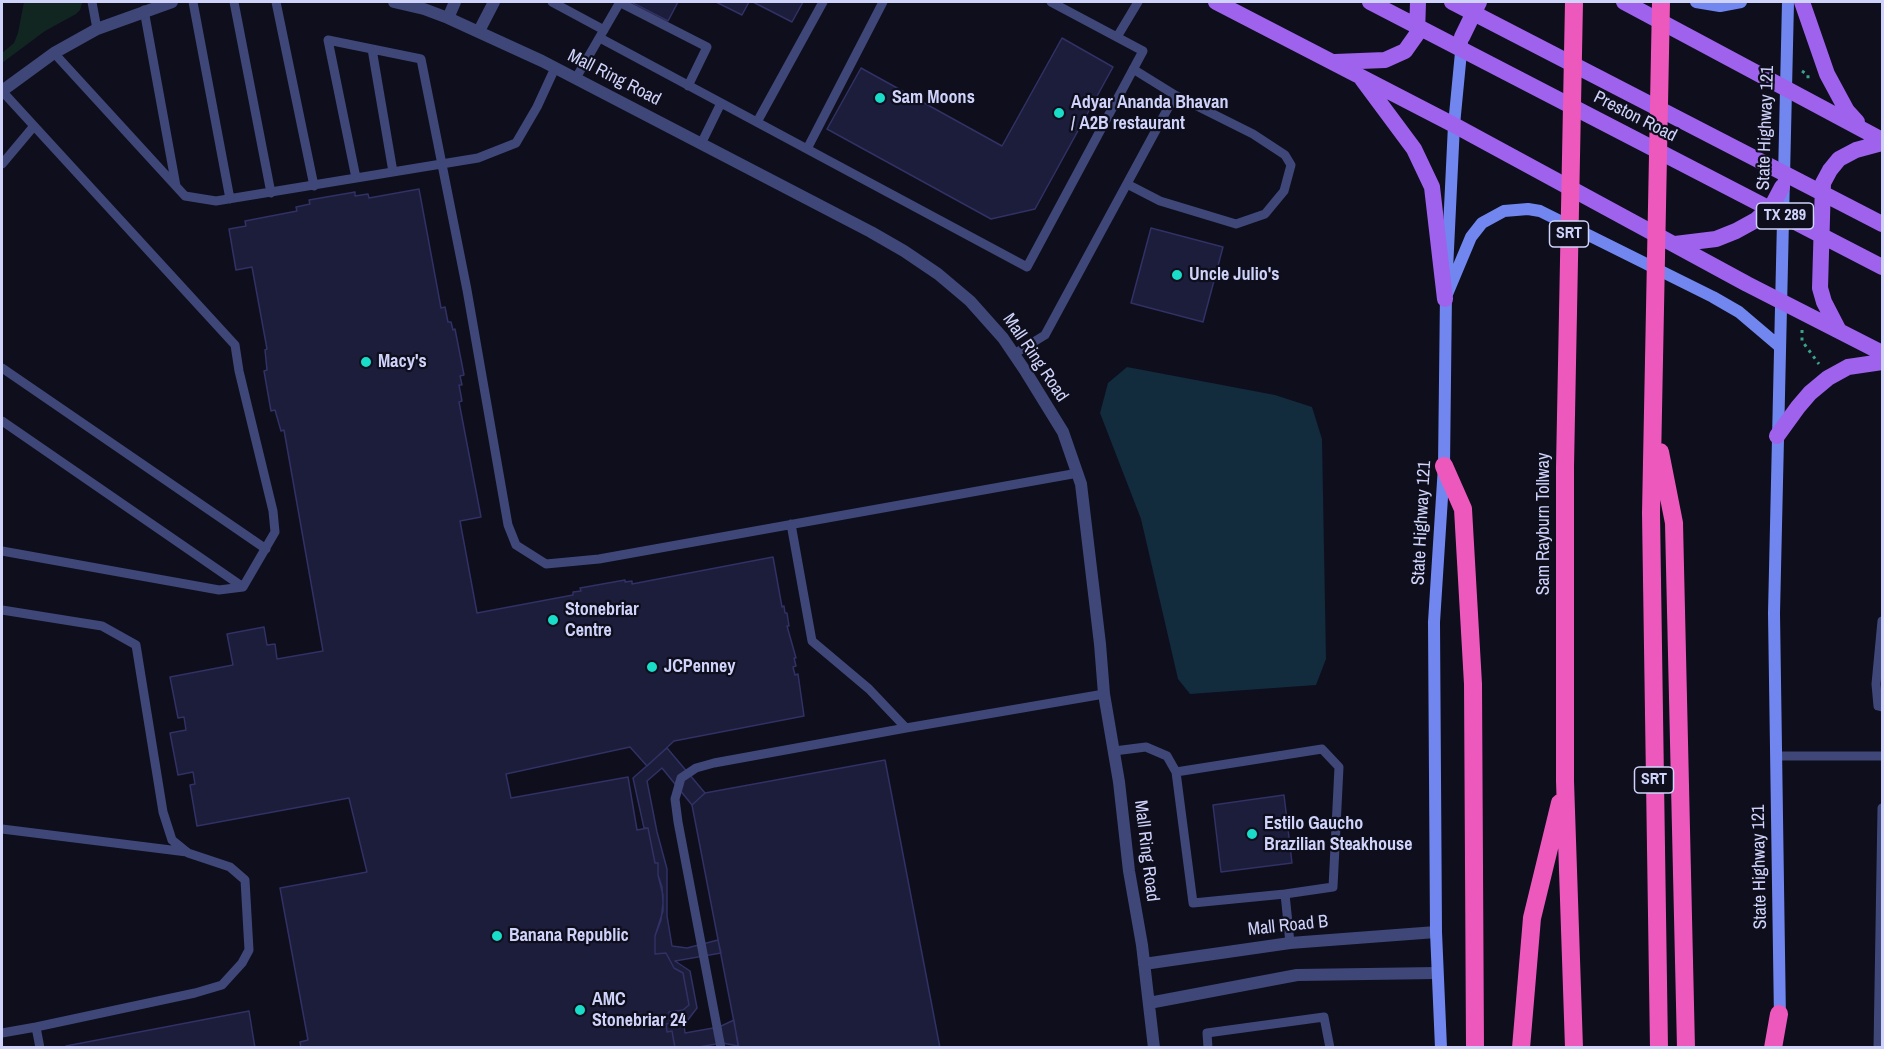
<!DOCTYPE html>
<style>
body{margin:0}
#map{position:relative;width:1884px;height:1049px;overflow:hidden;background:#0e0e1d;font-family:"Archivo Narrow",sans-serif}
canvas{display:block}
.frame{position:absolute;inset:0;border:3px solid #cfd3fa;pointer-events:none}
</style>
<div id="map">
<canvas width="1884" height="1049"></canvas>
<div class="frame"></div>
</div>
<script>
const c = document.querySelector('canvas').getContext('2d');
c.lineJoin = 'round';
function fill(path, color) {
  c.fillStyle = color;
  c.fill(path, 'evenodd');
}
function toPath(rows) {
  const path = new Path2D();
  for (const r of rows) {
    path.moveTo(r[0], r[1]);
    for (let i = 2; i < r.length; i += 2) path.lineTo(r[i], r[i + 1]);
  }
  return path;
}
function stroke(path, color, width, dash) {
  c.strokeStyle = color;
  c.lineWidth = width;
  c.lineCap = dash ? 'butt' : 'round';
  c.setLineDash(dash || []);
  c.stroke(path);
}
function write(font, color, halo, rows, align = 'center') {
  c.font = font + ' "Archivo Narrow",sans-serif';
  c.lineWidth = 4.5;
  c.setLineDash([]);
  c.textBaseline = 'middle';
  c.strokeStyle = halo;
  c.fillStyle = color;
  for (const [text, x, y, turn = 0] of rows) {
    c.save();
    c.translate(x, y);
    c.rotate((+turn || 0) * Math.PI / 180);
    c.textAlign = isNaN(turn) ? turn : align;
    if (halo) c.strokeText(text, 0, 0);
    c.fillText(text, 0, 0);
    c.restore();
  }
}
fill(toPath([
 [24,2,81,2,82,3,80,10,76,14,45,31,2,63,2,53,14,43,18,33]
]), '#122621');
fill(toPath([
 [1127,367,1275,395,1312,407,1322,439,1326,659,1316,685,1190,694,1178,679,1141,519,1100,413,1108,383]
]), '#122b3d');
const building = toPath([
 [631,2,678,2,668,21,631,2],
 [716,2,749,2,742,15,716,2],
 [753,2,803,2,792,22,753,2],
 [1062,38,1113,67,1035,209,991,219,827,129,861,68,1002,146,1062,38],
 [419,189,441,308,445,307,448,322,451,322,453,330,455,329,464,375,460,376,462,385,459,385,462,401,459,402,481,517,460,521,477,613,573,595,573,592,581,591,580,588,625,580,625,582,632,581,632,584,773,557,782,607,784,606,785,613,787,613,789,626,787,626,796,658,794,658,796,666,793,667,795,675,798,674,804,716,674,741,647,766,630,747,506,774,511,798,628,777,637,830,648,828,655,863,658,863,658,875,662,887,663,903,661,920,655,936,655,954,666,953,674,968,683,973,689,1005,683,1010,669,1012,671,1023,666,1024,667,1032,672,1031,675,1048,301,1048,300,1042,308,1040,280,888,367,872,349,798,197,826,190,785,195,784,193,772,178,775,170,733,186,730,184,717,178,718,170,677,233,665,227,634,264,627,267,645,275,644,277,659,323,651,284,430,281,431,275,410,271,411,264,371,267,370,265,350,267,349,252,267,236,270,229,229,246,226,245,221,297,211,296,207,310,204,309,200,355,192,355,196,368,194,369,198,419,189],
 [1151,228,1223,247,1203,322,1131,303,1151,228],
 [667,748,705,793,692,805,662,768,647,781,657,832,667,869,667,916,672,946,687,948,718,940,721,953,675,961,690,971,697,1008,684,1025,685,1033,719,1027,734,1020,738,1046,722,1043,693,1048,675,1048,672,1031,667,1032,666,1024,671,1023,669,1012,683,1010,689,1005,683,973,674,968,666,953,655,954,655,936,663,911,663,895,658,875,658,863,655,863,648,828,644,828,633,778,667,748],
 [885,760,940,1048,739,1048,692,805,705,793,885,760],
 [1284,795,1292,863,1221,872,1213,805,1284,795],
 [249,1011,255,1048,66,1048,66,1046,249,1011]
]);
fill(building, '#1c1c3b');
stroke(building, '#313165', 1.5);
stroke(toPath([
 [1802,71,1808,75,1808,82],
 [1802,330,1802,341,1819,364]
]), '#3aa287', 3, [3, 4.5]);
stroke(toPath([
 [92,2,97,29],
 [193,2,230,199],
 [234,2,271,193],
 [276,2,314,186],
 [552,2,604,30],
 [619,2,707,47,688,86],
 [144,10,176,186],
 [1117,37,1138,2],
 [600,38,1027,267,1143,51,1051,2],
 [372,49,393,172],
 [54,53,185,196,216,201,478,158,516,143,537,107,555,68],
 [576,78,620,2],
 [2,91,235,345,239,371,273,511,275,532,243,587,219,590,2,551],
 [757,122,823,2],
 [701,144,721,103],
 [807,149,883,2],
 [2,164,34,126],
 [356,178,328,40,421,59,467,290,508,525,516,545,546,564,599,559,1078,473],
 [1127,184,1160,201,1236,224,1265,214,1284,191,1291,165,1285,155,1253,134,1175,95],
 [1014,354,1045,335,1175,95,1133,69],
 [2,368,266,549],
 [2,421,243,587],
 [791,524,812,641,869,689,906,728,1104,694],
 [2,610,102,626,136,645,163,812,172,840,188,853,230,867,245,880,249,950,242,963,222,985,195,993,36,1027],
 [1882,621,1876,684,1878,706,1882,707],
 [1114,751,1146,747,1167,756,1176,772,1193,903,1285,894],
 [1777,756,1882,756],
 [1176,772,1322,749,1339,767,1333,887,1285,894,1290,943],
 [2,829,187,852],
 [2,1033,36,1027,40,1048],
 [721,1048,678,822,675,799,681,778,696,768,714,763,906,728],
 [1208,1048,1207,1033,1324,1017,1330,1048],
 [1878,1048,1882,808]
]), '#3e4777', 9);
stroke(toPath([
 [394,2,424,9,448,18,542,61,871,232,904,251,938,274,970,301,1003,338,1026,372,1063,432,1081,484,1100,644,1104,694,1119,782,1129,871,1142,945,1154,1048],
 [448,18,455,2],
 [479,31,494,2],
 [2,91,54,53,97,29,172,2],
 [1144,964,1290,943,1436,932],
 [1149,1003,1297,975,1437,973]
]), '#3e4777', 12);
stroke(toPath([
 [1696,2,1720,6,1741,2],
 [1447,270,1454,125,1462,42],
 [1445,299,1471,237,1482,223,1504,211,1528,209,1540,211,1713,297,1739,312,1779,346],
 [1780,1020,1774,613,1788,2],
 [1441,1048,1436,932,1434,622,1444,466,1446,293]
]), '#7187ef', 12);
stroke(toPath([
 [1216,2,1454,125,1747,284,1882,353],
 [1370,2,1882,267],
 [1452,2,1882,224],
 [1624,2,1882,140],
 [1802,2,1827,74,1847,111,1857,122],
 [1462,37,1479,2],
 [1335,62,1385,60,1405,51,1417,34,1418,2],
 [1362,79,1414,149,1432,187,1445,299],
 [1675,244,1716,239,1736,231,1756,220,1773,204,1782,187],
 [1838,329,1824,302,1820,288,1823,183,1830,170,1839,159,1856,150,1882,143],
 [1777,436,1798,407,1810,393,1828,378,1848,367,1882,362]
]), '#9e62ed', 16);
stroke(toPath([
 [1660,452,1674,523,1686,1048],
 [1444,466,1463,509,1473,684,1475,1048],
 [1521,1048,1532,918,1560,803],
 [1574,1048,1565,781,1565,467,1574,2],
 [1659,1048,1651,513,1661,2],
 [1773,1048,1779,1014]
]), '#ec58bc', 18);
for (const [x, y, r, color] of [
 [880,98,6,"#19dcc9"],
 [1059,113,6,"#19dcc9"],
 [1177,275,6,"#19dcc9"],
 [366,362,6,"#19dcc9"],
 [553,620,6,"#19dcc9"],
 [652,667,6,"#19dcc9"],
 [1252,834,6,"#19dcc9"],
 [497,936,6,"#19dcc9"],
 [580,1010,6,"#19dcc9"]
]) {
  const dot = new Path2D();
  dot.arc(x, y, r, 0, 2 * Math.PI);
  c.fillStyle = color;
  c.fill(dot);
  stroke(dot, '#0e0e1d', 2);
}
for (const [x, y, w] of [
 [1785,216,57],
 [1569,234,39],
 [1654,780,39]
]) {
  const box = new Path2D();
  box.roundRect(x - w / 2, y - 13, w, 26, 4.5);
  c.fillStyle = '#0e0e1d';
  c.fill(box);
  stroke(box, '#cfd3fa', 1.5);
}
write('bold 16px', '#cfd3fa', null, [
 ["TX 289",1785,216],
 ["SRT",1569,234],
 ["SRT",1654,780]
]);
write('18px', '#cfd3fa', '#0e0e1d', [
 ["Mall Ring Road",614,78,27],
 ["Preston Road",1635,117,27],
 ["State Highway 121",1766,128,-88],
 ["Mall Ring Road",1035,358,56],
 ["State Highway 121",1422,523,-87],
 ["Sam Rayburn Tollway",1544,524,-90],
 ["Mall Ring Road",1146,851,83],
 ["State Highway 121",1760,867,-91],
 ["Mall Road B",1288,926,-6]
]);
write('bold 18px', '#cfd3fa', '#0e0e1d', [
 ["Sam Moons",892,98],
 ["Adyar Ananda Bhavan",1071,103],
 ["/ A2B restaurant",1071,124],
 ["Uncle Julio's",1189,275],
 ["Macy's",378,362],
 ["Stonebriar",565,610],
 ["Centre",565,631],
 ["JCPenney",664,667],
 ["Estilo Gaucho",1264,824],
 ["Brazilian Steakhouse",1264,845],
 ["Banana Republic",509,936],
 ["AMC",592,1000],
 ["Stonebriar 24",592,1021]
], 'left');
</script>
